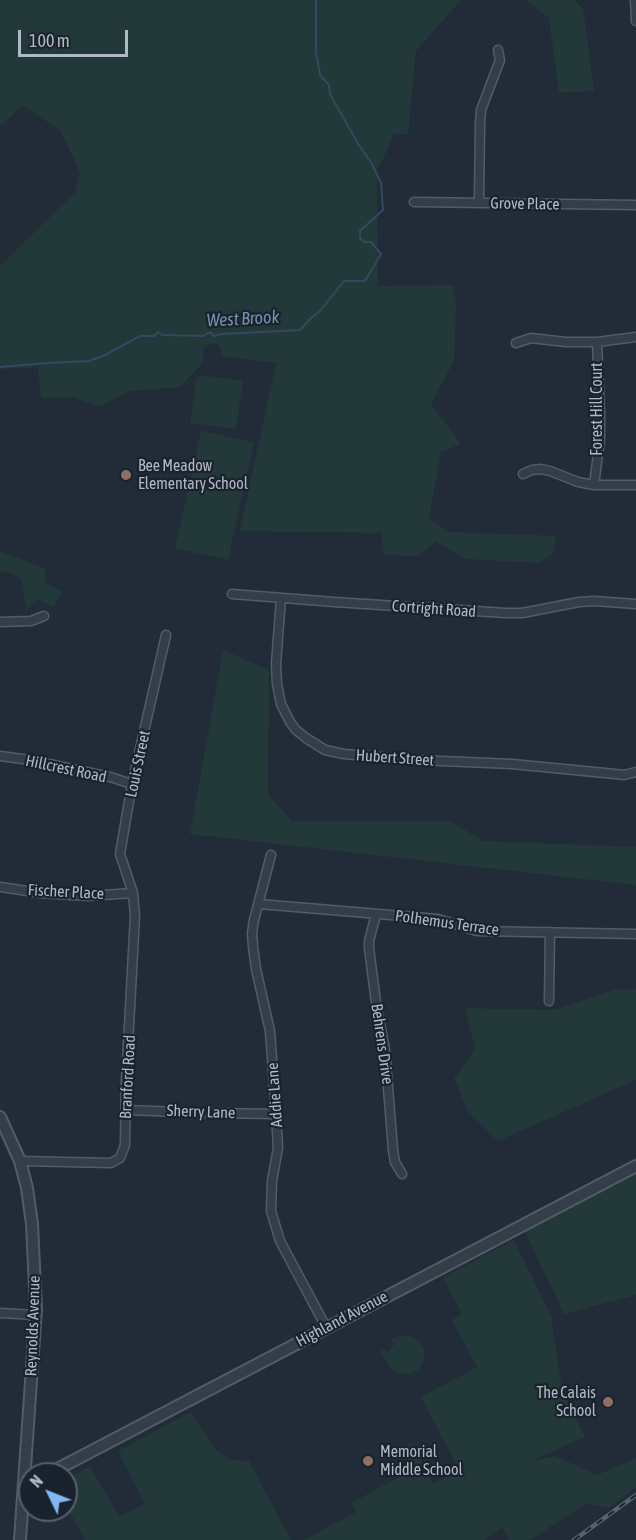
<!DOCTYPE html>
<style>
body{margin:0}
#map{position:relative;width:636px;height:1540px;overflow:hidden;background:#212c38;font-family:"Asap Condensed",sans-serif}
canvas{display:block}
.north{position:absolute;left:18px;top:1462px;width:60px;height:60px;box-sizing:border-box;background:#1a232d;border:2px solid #565f6a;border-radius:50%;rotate:313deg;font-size:16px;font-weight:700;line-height:24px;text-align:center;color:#afb9c5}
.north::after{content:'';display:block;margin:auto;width:21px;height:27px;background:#82b7f7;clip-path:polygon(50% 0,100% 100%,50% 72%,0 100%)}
.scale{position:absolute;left:18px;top:30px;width:110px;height:27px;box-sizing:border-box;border:3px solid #afb9c5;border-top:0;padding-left:8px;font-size:18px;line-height:21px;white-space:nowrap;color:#afb9c5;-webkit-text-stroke:4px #1a232d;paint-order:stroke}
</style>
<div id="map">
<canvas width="636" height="1540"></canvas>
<div class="north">N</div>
<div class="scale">100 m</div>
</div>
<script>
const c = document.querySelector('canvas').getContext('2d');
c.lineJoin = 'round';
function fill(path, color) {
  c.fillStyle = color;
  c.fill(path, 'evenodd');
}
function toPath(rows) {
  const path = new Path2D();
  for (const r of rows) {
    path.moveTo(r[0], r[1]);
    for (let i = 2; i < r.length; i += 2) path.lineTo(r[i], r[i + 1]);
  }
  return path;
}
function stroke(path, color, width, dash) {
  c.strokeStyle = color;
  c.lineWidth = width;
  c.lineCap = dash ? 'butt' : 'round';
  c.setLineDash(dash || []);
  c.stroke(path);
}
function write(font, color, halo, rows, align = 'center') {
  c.font = font + ' "Asap Condensed",sans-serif';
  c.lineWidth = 4.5;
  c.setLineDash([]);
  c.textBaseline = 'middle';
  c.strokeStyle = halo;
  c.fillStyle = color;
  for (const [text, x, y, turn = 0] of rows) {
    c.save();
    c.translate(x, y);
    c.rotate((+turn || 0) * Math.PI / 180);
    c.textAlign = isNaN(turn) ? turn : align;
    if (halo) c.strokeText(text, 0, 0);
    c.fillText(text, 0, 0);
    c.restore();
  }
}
fill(toPath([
 [0,0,461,0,416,51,408,134,394,134,377,172,378,286,453,285,456,305,454,361,431,404,461,444,441,452,429,518,448,532,556,536,554,552,540,563,466,559,436,542,419,556,384,555,381,533,240,531,276,363,222,356,218,343,204,346,202,364,180,387,130,391,99,407,73,397,41,397,38,367,0,369,0,266,75,192,80,173,61,131,22,105,2,125,0,123],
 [526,0,574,0,583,8,594,91,559,93,549,18],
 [201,375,243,381,236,429,190,423,196,379],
 [201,431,254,442,228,560,175,548],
 [0,552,44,568,47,584,63,592,53,607,38,600,26,611,22,579,7,571,0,572],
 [223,650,269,670,268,794,292,821,450,821,483,841,636,847,636,885,190,834],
 [636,989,636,1080,498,1141,468,1111,454,1078,475,1050,465,1008,555,1010,614,990],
 [636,1166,636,1295,564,1314,522,1225],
 [514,1240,551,1316,562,1389,585,1437,531,1461,555,1456,597,1475,636,1458,636,1487,609,1508,587,1503,530,1540,509,1540,502,1527,485,1540,304,1540,356,1512,351,1503,412,1470,401,1448,412,1443,433,1484,459,1470,421,1397,477,1367,452,1320,462,1314,443,1277],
 [404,1335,412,1337,418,1341,423,1347,424,1355,423,1362,419,1369,412,1373,405,1374,398,1373,391,1370,382,1353,382,1349,388,1352,395,1343,389,1340],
 [191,1412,215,1449,229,1460,249,1461,291,1540,85,1540,73,1518,66,1509,66,1479,90,1466,119,1517,145,1504,118,1451]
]), '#233839');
stroke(toPath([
 [0,367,47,363,89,361,105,355,140,336,154,336,158,332,162,335,204,336,207,333,211,333,214,336,221,334,300,330,312,317,320,311,344,281,365,281,381,254,371,242,364,242,360,238,360,231,383,210,381,183,372,164,357,142,330,94,329,85,320,75,316,52,316,0]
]), '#34495f', 2);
const minor = toPath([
 [635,0,636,21],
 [414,202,636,205],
 [479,203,480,124,481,110,500,60,498,50],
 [597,342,636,337],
 [516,343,531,338,566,342,597,342,600,414,600,439,594,485],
 [523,474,532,470,541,469,550,471,578,482,594,485,636,485],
 [232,594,334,602,506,613,522,613,579,602,594,601,636,604],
 [281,598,276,664,277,684,281,704,290,722,296,730,306,738,325,750,344,754,418,760,512,764,615,774,624,775,636,772],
 [0,622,31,621,44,616],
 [0,756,30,760,110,777,132,784],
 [271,855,254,920,252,933,253,947,256,969,270,1031,276,1114,278,1148,272,1181,271,1211,280,1241,326,1327],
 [0,887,41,893,88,896,133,893],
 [259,904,438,919,477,931,636,934],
 [376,914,369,941,369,948,376,1002,385,1050,393,1150,395,1162,402,1174],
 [549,1001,550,932],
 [126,1110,208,1113,276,1114],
 [20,1161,111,1163,120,1158,125,1145,126,1081,135,916,133,893,120,854,132,784,166,635],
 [0,1313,36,1315]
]);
const tertiary = toPath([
 [0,1117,20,1161,27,1188,32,1224,36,1309,20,1540],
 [48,1474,636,1166]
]);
stroke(minor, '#525c66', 11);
stroke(tertiary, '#525c66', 14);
stroke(minor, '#343e48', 8);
stroke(tertiary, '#343e48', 10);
const rail = toPath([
 [574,1540,636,1495]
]);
stroke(rail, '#566270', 4.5);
stroke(rail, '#1a232d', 2, [7]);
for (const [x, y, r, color] of [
 [126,475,6,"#8d6e63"],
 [608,1402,6,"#8d6e63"],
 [368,1461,6,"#8d6e63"]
]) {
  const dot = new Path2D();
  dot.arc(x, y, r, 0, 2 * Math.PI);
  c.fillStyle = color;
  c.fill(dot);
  stroke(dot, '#1a232d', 2);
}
write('16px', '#afb9c5', '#1a232d', [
 ["Grove Place",525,204,1],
 ["Forest Hill Court",597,409,-90],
 ["Cortright Road",434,609,4],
 ["Hubert Street",395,758,4],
 ["Louis Street",138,764,-78],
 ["Hillcrest Road",66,769,12],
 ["Fischer Place",66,892,3],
 ["Polhemus Terrace",447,923,8],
 ["Behrens Drive",382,1044,82],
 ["Branford Road",128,1077,-87],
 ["Addie Lane",275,1095,-94],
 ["Sherry Lane",201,1112,2],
 ["Highland Avenue",342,1319,-28],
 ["Reynolds Avenue",33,1326,-88]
]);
write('16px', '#afb9c5', '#1a232d', [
 ["Bee Meadow",138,466],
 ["Elementary School",138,484],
 ["The Calais",596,1393,"right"],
 ["School",596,1411,"right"],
 ["Memorial",380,1452],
 ["Middle School",380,1470]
], 'left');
write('italic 18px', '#7691ad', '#1a232d', [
 ["West Brook",243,319,-3]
]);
</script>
